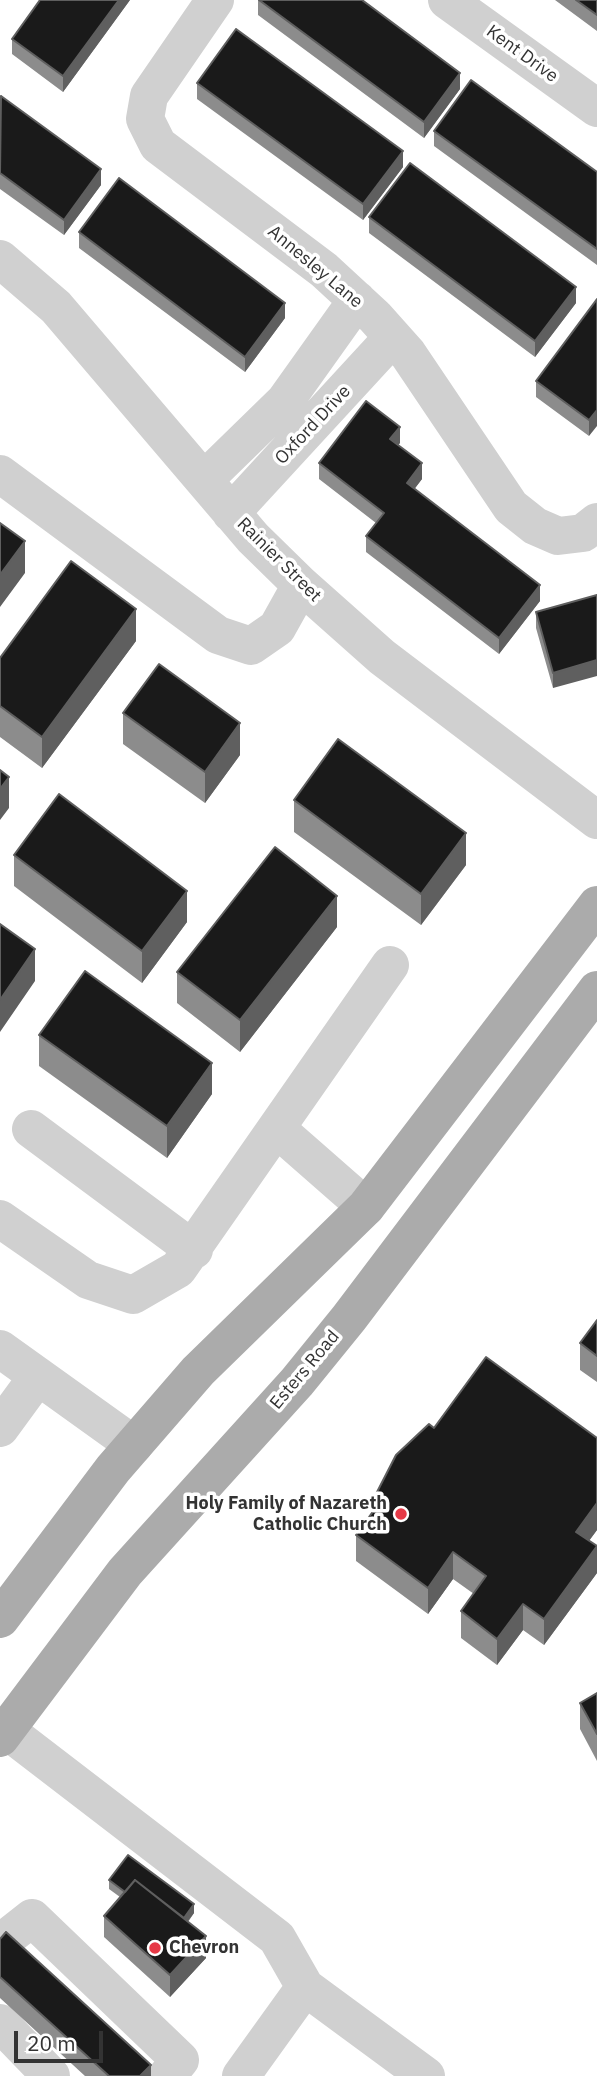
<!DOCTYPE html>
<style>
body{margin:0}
#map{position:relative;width:597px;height:2076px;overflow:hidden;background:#fff;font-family:"IBM Plex Sans",sans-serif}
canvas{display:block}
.scale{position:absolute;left:14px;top:2031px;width:89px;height:32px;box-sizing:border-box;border:4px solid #333;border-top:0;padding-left:9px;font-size:21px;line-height:24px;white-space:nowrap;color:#333;-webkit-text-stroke:5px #fff;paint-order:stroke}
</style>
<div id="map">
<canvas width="597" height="2076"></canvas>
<div class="scale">20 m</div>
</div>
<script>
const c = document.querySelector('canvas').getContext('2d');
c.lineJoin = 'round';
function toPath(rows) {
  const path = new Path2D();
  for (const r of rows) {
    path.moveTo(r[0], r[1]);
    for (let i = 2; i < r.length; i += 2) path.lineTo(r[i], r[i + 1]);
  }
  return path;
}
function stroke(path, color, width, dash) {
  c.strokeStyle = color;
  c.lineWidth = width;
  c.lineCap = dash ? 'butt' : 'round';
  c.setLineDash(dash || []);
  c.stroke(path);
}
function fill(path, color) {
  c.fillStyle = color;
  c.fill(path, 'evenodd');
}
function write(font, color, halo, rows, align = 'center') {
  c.font = font + ' "IBM Plex Sans",sans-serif';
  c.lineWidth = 7;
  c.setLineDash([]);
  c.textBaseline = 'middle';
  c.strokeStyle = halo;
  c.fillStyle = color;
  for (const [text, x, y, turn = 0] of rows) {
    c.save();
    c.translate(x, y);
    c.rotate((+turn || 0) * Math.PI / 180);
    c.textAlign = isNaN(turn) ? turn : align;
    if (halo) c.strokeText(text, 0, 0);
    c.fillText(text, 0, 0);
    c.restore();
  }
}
stroke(toPath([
 [215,0,149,96,145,119,158,145,324,270,375,317,408,354,511,507,535,526,558,536,583,533,597,522],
 [447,0,597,108],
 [0,259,56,307,253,538,301,585,382,657,597,820],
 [0,474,218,635,251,646,277,628,301,585],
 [204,480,285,401,357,300],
 [231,513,393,337],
 [31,1129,194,1250],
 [277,1129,366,1207],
 [0,1219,88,1280,133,1295,178,1269,390,965],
 [0,1349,134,1445],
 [0,1428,38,1376],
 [6,1730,277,1938,305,1987],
 [0,1943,32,1918,180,2060,167,2076],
 [0,2023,51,2076],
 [241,2076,305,1987,426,2076]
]), '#d0d0d0', 38);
stroke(toPath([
 [0,1619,113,1469,198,1371,366,1207,597,905],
 [0,1738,125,1572,297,1382,349,1318,597,990]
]), '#ababab', 38);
fill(toPath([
 [130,0,63,92,12,54,12,39],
 [258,0,362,0,460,89,424,138,258,15],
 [555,0,597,0,597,31],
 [197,83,403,167,363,220,197,99],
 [0,97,101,185,64,235,0,189],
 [434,131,597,172,597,265,434,146],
 [369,217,576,303,535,357,369,233],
 [79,232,285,318,245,372,79,248],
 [597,299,589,436,536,397,536,381],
 [400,443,398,445,422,479,414,489,540,601,499,654,366,552,366,536,376,523,319,479,319,463],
 [597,595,553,688,536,628,536,612],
 [136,641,42,768,0,737,0,658],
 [123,713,240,755,205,803,123,744],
 [294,800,466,865,421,925,294,832],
 [14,855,187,922,142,983,14,886],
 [337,927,240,1052,177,1003,177,972],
 [39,1035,212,1094,167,1158,39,1066],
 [597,1320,597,1382,580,1370,580,1343],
 [434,1428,597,1438,597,1530,589,1541,597,1573,544,1645,523,1630,497,1665,461,1638,461,1611,474,1594,453,1579,428,1614,356,1561,356,1535,376,1508,376,1494],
 [597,1693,597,1761,580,1729,580,1703],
 [109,1880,194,1913,188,1922,206,1958,170,1997,104,1937,104,1916,120,1897,109,1889],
 [0,1939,151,2076,85,2076,0,1998]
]), '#8c8c8c');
fill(toPath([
 [119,0,130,0,63,92,63,76],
 [460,73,460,89,424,138,424,122],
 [403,151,403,167,363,220,363,204],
 [101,169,101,185,64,235,64,220],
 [576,287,576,303,535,357,535,341],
 [285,303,285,318,245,372,245,357],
 [597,410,597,426,589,436,589,420],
 [400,427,400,443,390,454,390,439],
 [422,463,422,479,407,499,407,483],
 [25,541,25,573,0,607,0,575],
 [540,585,540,601,499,654,499,638],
 [136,609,136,641,42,768,42,737],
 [597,660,597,676,553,688,553,673],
 [240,723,240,755,205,803,205,772],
 [9,777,9,808,0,820,0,789],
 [466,833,466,865,421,925,421,894],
 [187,891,187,922,142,983,142,951],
 [337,896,337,927,240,1052,240,1020],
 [35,949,35,981,0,1032,0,1000],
 [212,1063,212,1094,167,1158,167,1126],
 [597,1503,597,1530,576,1558,576,1532],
 [597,1546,597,1573,544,1645,544,1619],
 [453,1552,453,1579,428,1614,428,1588],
 [523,1604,523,1630,497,1665,497,1639],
 [194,1904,194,1913,179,1933,179,1925],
 [206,1936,206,1958,170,1997,170,1975],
 [151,2065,151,2076,140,2076]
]), '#5f5f5f');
const building = toPath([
 [40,0,119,0,63,76,12,39,40,0],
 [259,0,362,0,460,73,424,122,259,0],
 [576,0,597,0,597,15,576,0],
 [236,29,403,151,363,204,197,83,236,29],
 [471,80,597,172,597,249,434,131,471,80],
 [1,96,101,169,64,220,0,173,1,96],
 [410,163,576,287,535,341,369,217,410,163],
 [119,178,285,303,245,357,79,232,119,178],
 [597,299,597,410,589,420,536,381,597,299],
 [366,401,400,427,390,439,422,463,407,483,540,585,499,638,366,536,384,513,319,463,366,401],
 [0,523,25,541,0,575,0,523],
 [71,561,136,609,42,737,0,706,0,658,71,561],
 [597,595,597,660,553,673,536,612,597,595],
 [159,664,240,723,205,772,123,713,159,664],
 [338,739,466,833,421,894,294,800,338,739],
 [0,770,9,777,0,789,0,770],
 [59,794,187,891,142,951,14,855,59,794],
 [275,847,337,896,240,1020,177,972,275,847],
 [0,924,35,949,0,1000,0,924],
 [85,971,212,1063,167,1126,39,1035,85,971],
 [597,1320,597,1356,580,1343,597,1320],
 [486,1357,597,1438,597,1503,576,1532,597,1546,544,1619,523,1604,497,1639,461,1611,486,1576,453,1552,428,1588,356,1535,382,1499,376,1494,396,1455,429,1424,434,1428,486,1357],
 [597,1693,597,1734,580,1703,597,1693],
 [128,1855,194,1904,184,1918,135,1880,125,1892,109,1880,128,1855],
 [135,1880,206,1936,170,1975,104,1916,135,1880],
 [6,1932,151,2065,140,2076,109,2076,0,1977,0,1939,6,1932]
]);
fill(building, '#1a1a1a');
stroke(building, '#5f5f5f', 2);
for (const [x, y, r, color] of [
 [401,1514,7,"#e63946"],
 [155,1948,7,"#e63946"]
]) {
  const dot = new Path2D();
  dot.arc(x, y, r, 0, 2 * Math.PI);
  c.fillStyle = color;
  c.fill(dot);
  stroke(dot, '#fff', 2.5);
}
write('18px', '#333', '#fff', [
 ["Kent Drive",522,54,36],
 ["Annesley Lane",315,267,40],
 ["Oxford Drive",313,425,-47],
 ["Rainier Street",279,560,45],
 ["Esters Road",305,1370,-50]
]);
write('bold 18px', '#333', '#fff', [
 ["Holy Family of Nazareth",387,1504],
 ["Catholic Church",387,1525],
 ["Chevron",169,1948,"left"]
], 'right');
</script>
